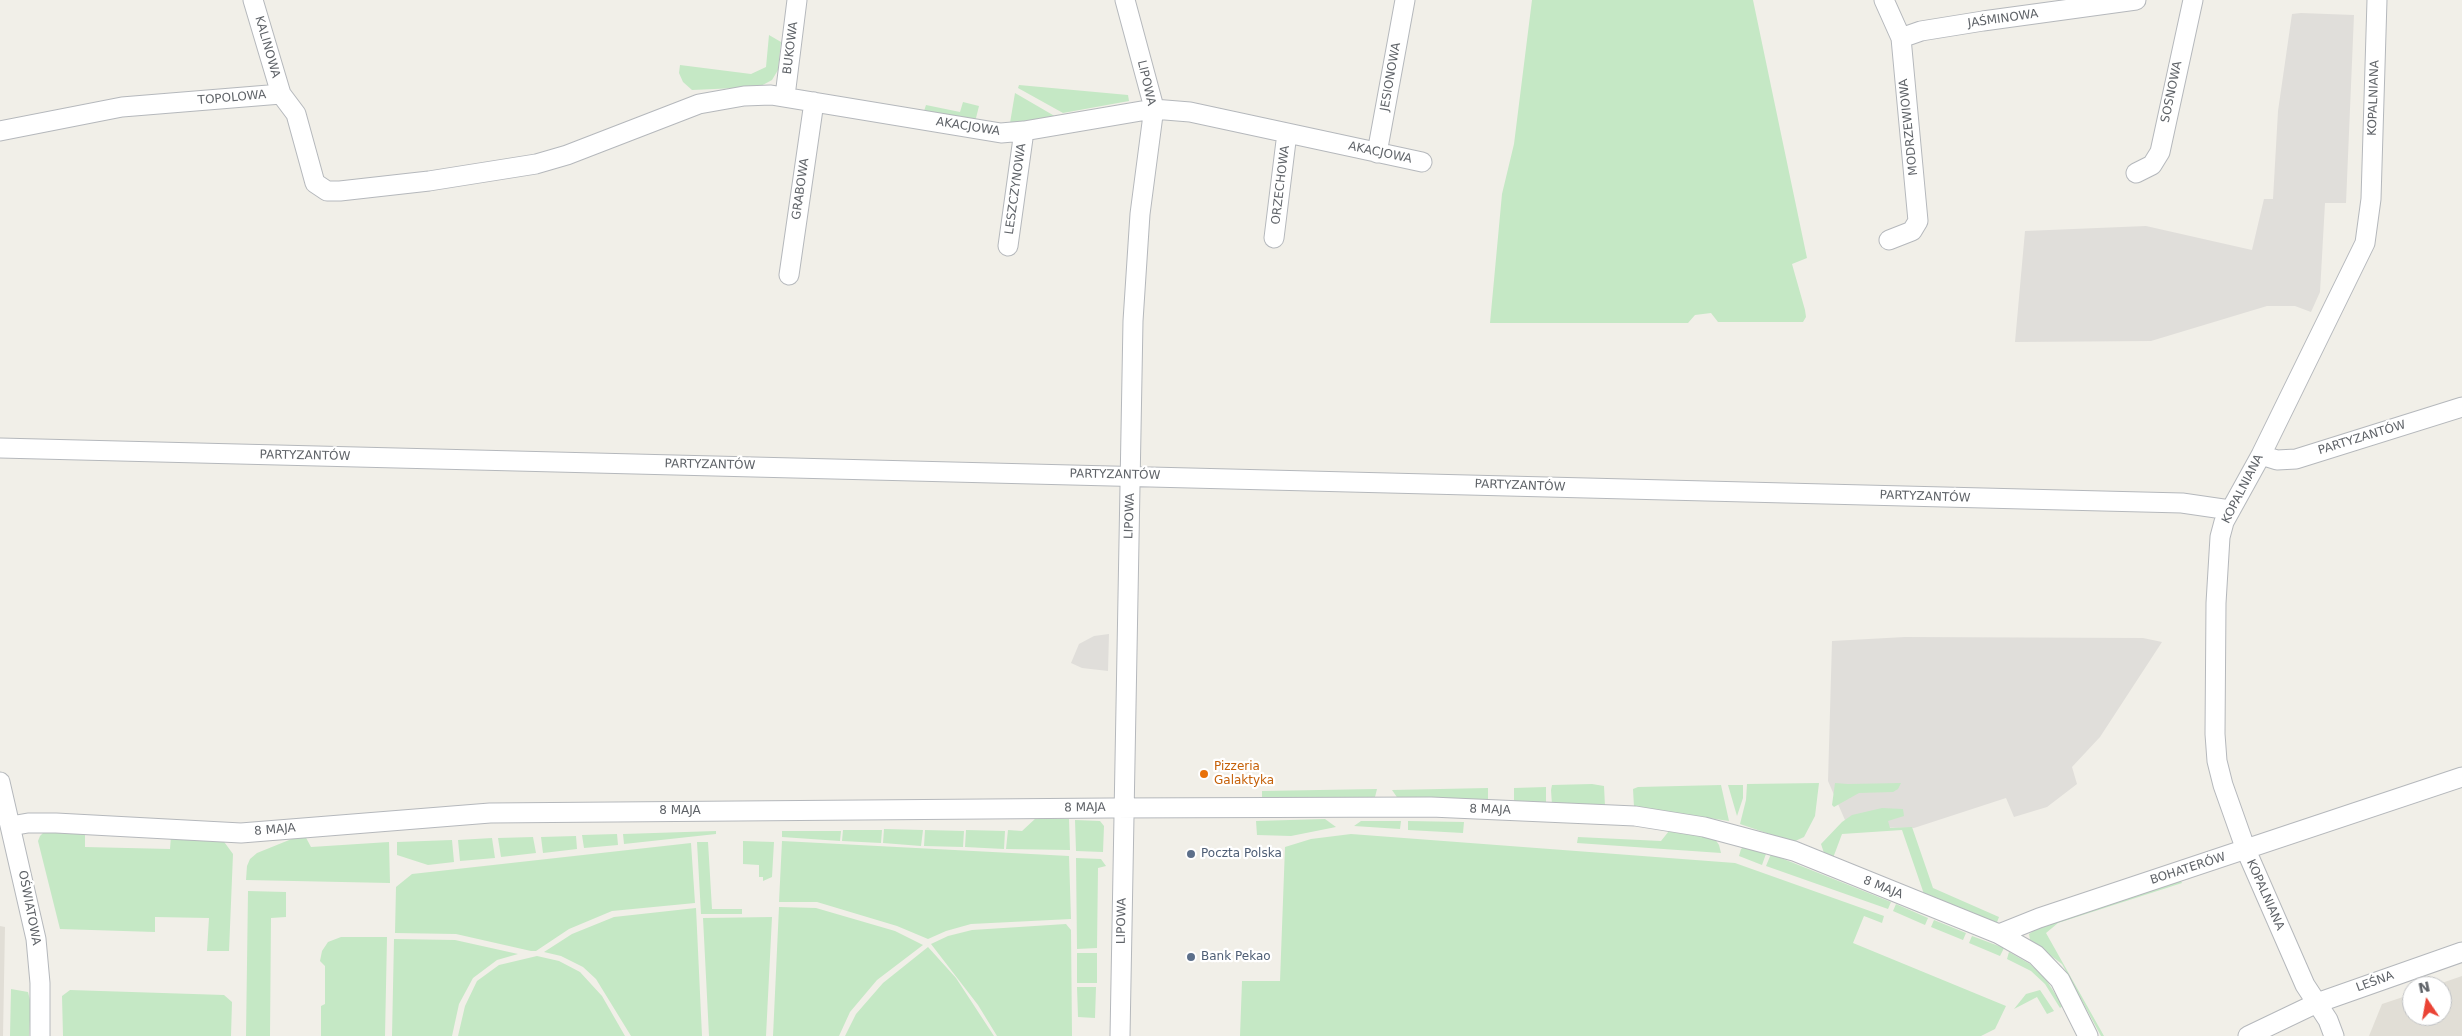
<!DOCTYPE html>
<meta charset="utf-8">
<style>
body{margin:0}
#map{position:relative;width:2462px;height:1036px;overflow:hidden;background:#f1efe8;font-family:"DejaVu Sans",sans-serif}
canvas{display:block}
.north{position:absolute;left:2402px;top:976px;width:50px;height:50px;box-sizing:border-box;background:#fff;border:1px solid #bfc1c3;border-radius:50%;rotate:348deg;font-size:14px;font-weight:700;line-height:20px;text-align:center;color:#5f6368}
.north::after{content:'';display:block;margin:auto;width:18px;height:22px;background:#ea4335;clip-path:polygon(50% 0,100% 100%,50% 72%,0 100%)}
</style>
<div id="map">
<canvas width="2462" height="1036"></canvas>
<div class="north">N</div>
</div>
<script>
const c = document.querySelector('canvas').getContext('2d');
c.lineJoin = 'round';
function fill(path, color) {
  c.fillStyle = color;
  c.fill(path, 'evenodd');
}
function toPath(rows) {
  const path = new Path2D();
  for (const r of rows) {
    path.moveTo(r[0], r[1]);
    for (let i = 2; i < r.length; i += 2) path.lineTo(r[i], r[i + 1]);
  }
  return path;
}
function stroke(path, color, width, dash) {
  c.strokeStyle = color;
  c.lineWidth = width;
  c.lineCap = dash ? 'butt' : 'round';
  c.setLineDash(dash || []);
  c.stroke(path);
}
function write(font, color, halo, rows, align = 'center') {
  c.font = font + ' "DejaVu Sans",sans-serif';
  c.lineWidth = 4.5;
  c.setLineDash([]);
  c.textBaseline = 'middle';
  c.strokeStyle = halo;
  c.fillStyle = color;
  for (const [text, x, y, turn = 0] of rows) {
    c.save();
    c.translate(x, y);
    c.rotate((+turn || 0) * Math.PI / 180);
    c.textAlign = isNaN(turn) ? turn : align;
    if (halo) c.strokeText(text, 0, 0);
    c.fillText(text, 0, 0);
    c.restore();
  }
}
fill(toPath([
 [2301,13,2354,15,2346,203,2325,203,2320,292,2311,312,2295,306,2267,306,2151,341,2015,342,2025,231,2146,226,2252,250,2264,199,2273,199,2278,111,2292,14],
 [1109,634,1108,671,1082,668,1071,663,1079,644,1094,636],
 [1905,637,2143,638,2162,642,2100,737,2072,767,2077,784,2047,807,2014,817,2006,798,1914,828,1848,827,1828,781,1832,641]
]), '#e0deda');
fill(toPath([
 [0,926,5,927,3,1036,0,1036],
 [2462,976,2462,1036,2369,1036,2382,1004,2412,994,2412,1016,2442,1016,2442,986,2433,986]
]), '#e1ded6');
fill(toPath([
 [1532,0,1753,0,1807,258,1792,264,1805,310,1806,317,1803,322,1718,322,1711,313,1695,315,1688,323,1490,323,1502,194,1514,144],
 [769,35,781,42,778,70,772,80,759,87,692,90,683,82,679,73,680,65,751,74,766,67],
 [1019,85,1128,95,1129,101,1063,113,1018,88],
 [1015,93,1058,118,1010,123],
 [963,102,979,106,975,122,924,111,926,105,960,112],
 [1819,783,1815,816,1804,837,1793,842,1740,824,1746,800,1747,784],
 [1835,783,1848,784,1901,783,1898,789,1893,792,1859,793,1834,807,1832,805],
 [1592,784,1604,786,1605,806,1552,805,1551,790,1552,785],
 [1721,785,1729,821,1634,807,1633,789,1638,787],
 [1728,785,1743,785,1743,798,1737,816],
 [1546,787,1546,805,1517,804,1514,800,1514,788],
 [1488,788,1488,804,1401,803,1392,790],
 [1377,789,1375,797,1369,803,1262,802,1262,791],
 [1882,808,1903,809,1904,816,1888,821,1890,828,1912,827,1933,888,1999,917,1996,925,1925,897,1902,830,1842,834,1833,858,1824,853,1821,844,1842,822,1852,815],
 [1036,818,1069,819,1070,850,1006,849,1008,830,1022,831],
 [1325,819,1336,827,1291,836,1257,835,1256,821],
 [1075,820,1100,821,1104,826,1103,852,1076,851],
 [1361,821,1401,821,1400,829,1354,826],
 [1408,821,1464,822,1463,833,1408,830],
 [884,829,923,830,921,846,883,843],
 [843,830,882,830,881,843,842,841],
 [925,830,964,831,963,847,924,846],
 [966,830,1005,831,1004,849,965,847],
 [716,831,716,834,624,844,623,834],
 [782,831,841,831,840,841,782,837],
 [1669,831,1709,837,1715,839,1719,845,1721,853,1577,843,1578,837,1661,841],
 [44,832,85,834,85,847,170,849,171,836,222,839,233,854,229,951,207,951,209,918,155,917,155,932,60,929,38,841,40,836],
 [304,834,311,847,389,842,390,883,246,880,247,866,250,859,257,853],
 [617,834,618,845,584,848,582,835],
 [1351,834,1735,863,1884,916,1882,923,1864,916,1853,943,2006,1006,1995,1029,1981,1036,1240,1036,1242,981,1280,981,1285,847,1311,839],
 [576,836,577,849,543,853,541,837],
 [533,837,536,853,501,857,498,838],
 [492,838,495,858,460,861,458,840],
 [452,840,454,862,428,865,397,855,397,842],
 [743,841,774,842,772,877,763,881,763,877,759,877,759,865,743,864],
 [782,841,1069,856,1071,919,971,924,946,931,928,939,897,926,817,902,779,902],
 [697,842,708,842,712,909,742,909,742,914,701,914],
 [691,843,695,903,612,911,569,929,536,951,531,951,456,934,395,933,396,887,412,874],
 [1745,846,1767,851,1762,865,1739,856,1741,849],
 [1771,854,1891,902,1888,909,1766,866],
 [1076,858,1101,859,1106,866,1098,868,1097,948,1077,949],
 [2181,881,2182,883,2058,923,2046,933,2104,1036,2101,1036,2062,964,2030,940,2029,934,2038,928],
 [248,891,286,892,286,917,271,918,270,1036,246,1036],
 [1896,904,1928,918,1925,925,1893,911],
 [779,907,816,908,895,931,923,945,877,980,850,1012,839,1036,773,1036],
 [696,908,702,1036,631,1036,596,979,583,967,561,956,544,952,572,934,614,917],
 [772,917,766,1036,709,1036,703,918],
 [1934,920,1966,933,1963,940,1931,927],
 [1066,924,1071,930,1072,1036,997,1036,978,1005,931,944,948,936,972,930],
 [1972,936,2004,948,2000,956,1969,943],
 [341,937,387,937,385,1036,321,1036,321,1006,325,1004,325,966,320,961,322,951,328,942],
 [394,939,455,940,518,954,497,960,473,978,459,1004,452,1036,392,1036],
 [928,947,956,978,994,1036,845,1036,856,1014,883,983],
 [2009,952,2030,964,2045,978,2063,1006,2060,1008,2045,984,2031,971,2007,959],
 [1077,953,1097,953,1097,983,1077,983],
 [537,956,559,961,580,972,602,996,625,1036,458,1036,465,1006,477,981,499,965],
 [1077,987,1096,987,1095,1018,1078,1017],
 [11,989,28,992,31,1004,29,1036,10,1036],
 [70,990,224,995,232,1002,231,1036,63,1036,62,996],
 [2040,990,2054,1011,2047,1014,2037,997,2014,1009,2026,994]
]), '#c5e8c5');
const minor = toPath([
 [253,0,281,94],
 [1884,0,1901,38,1918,221,1912,231,1889,240],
 [1901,38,1921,31,1983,21,2136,0],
 [785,96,797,0],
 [0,131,122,107,281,94,296,114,315,183,327,191,340,191,429,181,536,164,567,155,699,104,744,96,771,95,1001,133,1024,131,1153,109,1190,112,1422,162],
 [1377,153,1405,0],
 [2136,173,2152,165,2160,152,2193,0],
 [1274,238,1287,133],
 [1008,246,1024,131],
 [789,275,814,102],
 [0,448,2182,503,2230,510],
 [2261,455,2277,460,2296,459,2462,407],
 [0,782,36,939,40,983,40,1036],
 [11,826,28,823,56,823,241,833,490,813,1110,808,1431,807,1635,816,1704,827,1794,851,1999,934,2036,955,2060,980,2088,1036],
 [1999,934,2039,918,2462,777],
 [1120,1036,1133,321,1140,214,1153,115,1153,104,1125,0],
 [2248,1036,2317,1003,2462,952],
 [2334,1036,2328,1020,2305,985,2246,850,2223,785,2217,761,2215,734,2216,603,2220,537,2224,522,2261,455,2365,243,2371,199,2377,0]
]);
stroke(minor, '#b5b8bc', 21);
stroke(minor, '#fff', 19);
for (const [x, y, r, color] of [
 [1204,774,5,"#e8710a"],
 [1191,854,5,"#5c6f8a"],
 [1191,957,5,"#5c6f8a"]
]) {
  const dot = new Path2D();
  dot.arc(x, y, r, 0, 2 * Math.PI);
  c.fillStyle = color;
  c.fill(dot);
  stroke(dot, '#fff', 2);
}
write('12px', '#5f6368', '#fff', [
 ["JAŚMINOWA",2003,19,-8],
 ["KALINOWA",267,47,74],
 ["BUKOWA",791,48,-83],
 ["JESIONOWA",1391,77,-80],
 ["LIPOWA",1146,83,77],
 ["SOSNOWA",2172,92,-78],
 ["TOPOLOWA",232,98,-5],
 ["KOPALNIANA",2374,98,-88],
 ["AKACJOWA",968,127,9],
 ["MODRZEWIOWA",1909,127,-96],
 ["AKACJOWA",1380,153,12],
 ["ORZECHOWA",1281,185,-83],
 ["GRABOWA",801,189,-82],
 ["LESZCZYNOWA",1016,189,-82],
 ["PARTYZANTÓW",2362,438,-17],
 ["PARTYZANTÓW",305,456,1],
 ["PARTYZANTÓW",710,465,1],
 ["PARTYZANTÓW",1115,475,1],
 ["PARTYZANTÓW",1520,486,2],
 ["KOPALNIANA",2243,489,-63],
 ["PARTYZANTÓW",1925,497,2],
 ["LIPOWA",1130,516,-88],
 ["8 MAJA",1085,808,-1],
 ["8 MAJA",1490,810,2],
 ["8 MAJA",680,811],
 ["8 MAJA",275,830,-5],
 ["BOHATERÓW",2188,869,-18],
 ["8 MAJA",1883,888,22],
 ["KOPALNIANA",2265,895,66],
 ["OŚWIATOWA",29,908,79],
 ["LIPOWA",1122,921,-89],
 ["LEŚNA",2375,982,-20]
]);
write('12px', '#c56008', '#fff', [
 ["Pizzeria",1214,767],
 ["Galaktyka",1214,781]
], 'left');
write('12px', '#4e5e75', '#fff', [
 ["Poczta Polska",1201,854],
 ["Bank Pekao",1201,957]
], 'left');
</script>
